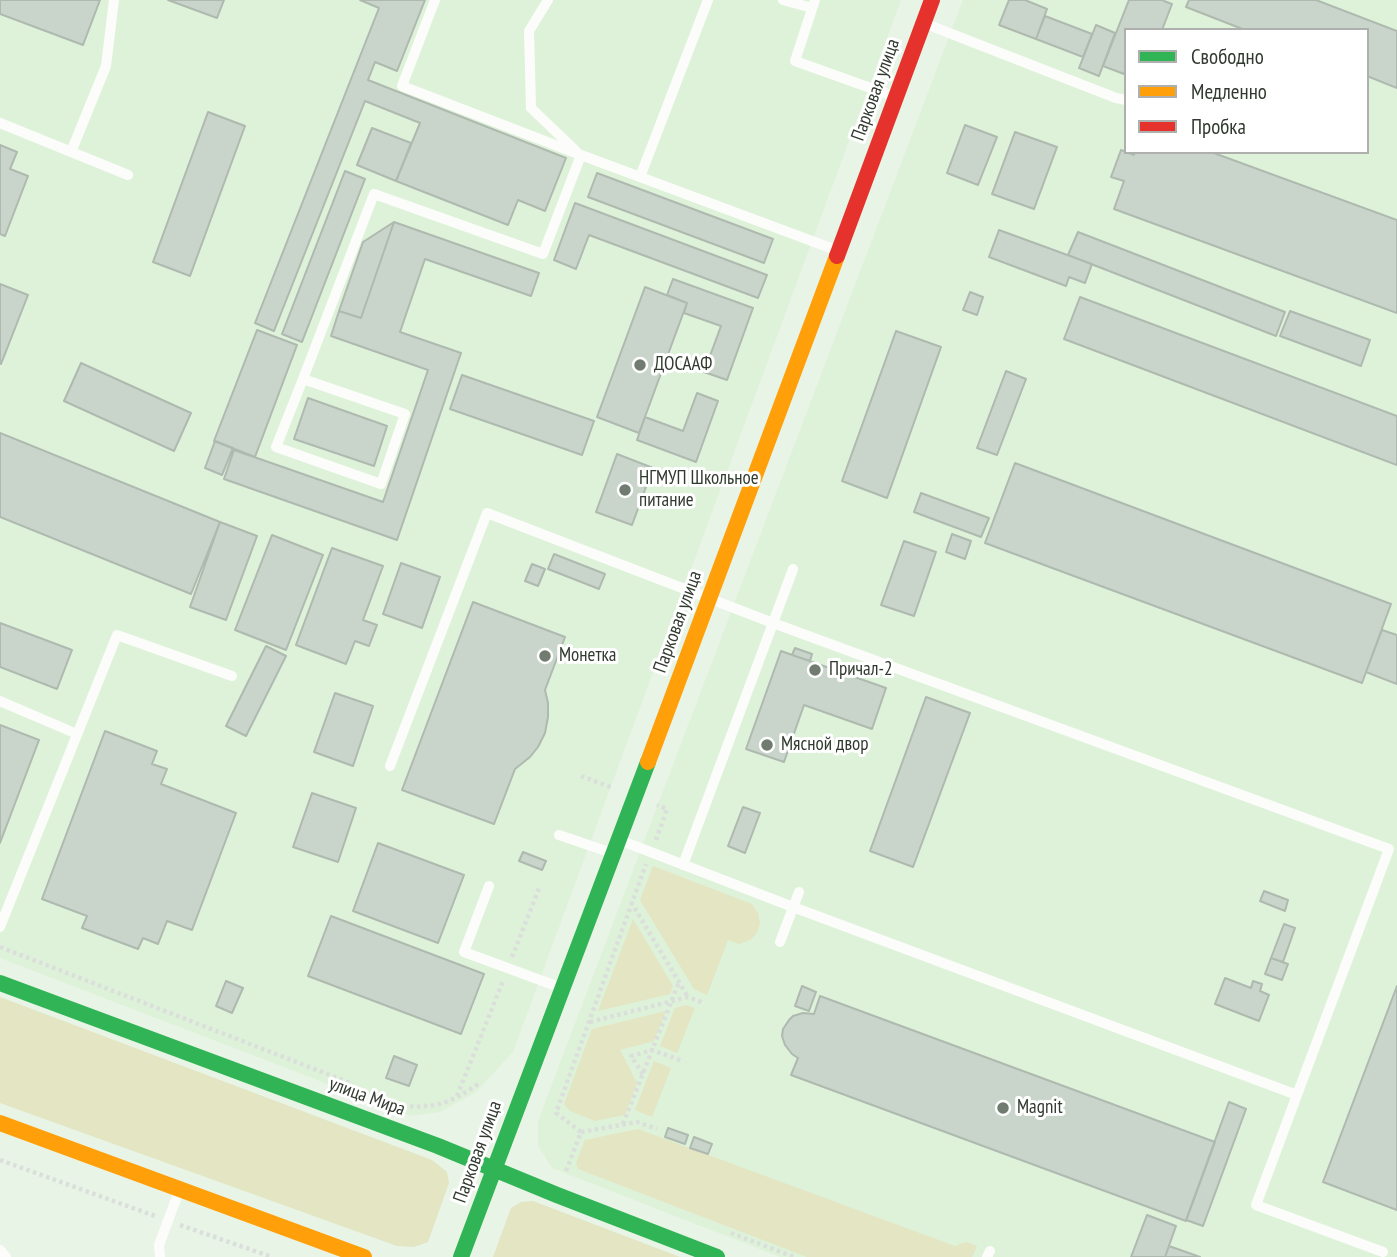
<!DOCTYPE html>
<meta charset="utf-8">
<style>
body{margin:0}
#map{position:relative;width:1397px;height:1257px;overflow:hidden;background:#e8f4e5;font-family:"PT Sans Narrow",sans-serif}
canvas{display:block}
.legend{position:absolute;left:1124px;top:28px;width:245px;height:126px;box-sizing:border-box;background:#fff;border:2px solid #adb0ac;margin:0;padding:9px 12px;list-style:none;font-size:21px;color:#313a2f}
.legend li{display:flex;align-items:center;gap:14px;height:35px}
.legend b{width:35px;border:2px solid #adb0ac}
</style>
<div id="map">
<canvas width="1397" height="1257"></canvas>
<ul class="legend">
<li><b style="height:9px;background:#30b455"></b>Свободно</li>
<li><b style="height:9px;background:#ff9f0a"></b>Медленно</li>
<li><b style="height:9px;background:#e5322d"></b>Пробка</li>
</ul>
</div>
<script>
const c = document.querySelector('canvas').getContext('2d');
c.lineJoin = 'round';
function fill(path, color) {
  c.fillStyle = color;
  c.fill(path, 'evenodd');
}
function toPath(rows) {
  const path = new Path2D();
  for (const r of rows) {
    path.moveTo(r[0], r[1]);
    for (let i = 2; i < r.length; i += 2) path.lineTo(r[i], r[i + 1]);
  }
  return path;
}
function stroke(path, color, width, dash) {
  c.strokeStyle = color;
  c.lineWidth = width;
  c.lineCap = dash ? 'butt' : 'round';
  c.setLineDash(dash || []);
  c.stroke(path);
}
function write(font, color, halo, rows, align = 'center') {
  c.font = font + ' "PT Sans Narrow",sans-serif';
  c.lineWidth = 6;
  c.setLineDash([]);
  c.textBaseline = 'middle';
  c.strokeStyle = halo;
  c.fillStyle = color;
  for (const [text, x, y, turn = 0] of rows) {
    c.save();
    c.translate(x, y);
    c.rotate((+turn || 0) * Math.PI / 180);
    c.textAlign = isNaN(turn) ? turn : align;
    if (halo) c.strokeText(text, 0, 0);
    c.fillText(text, 0, 0);
    c.restore();
  }
}
fill(toPath([
 [0,0,901,0,513,1052,476,1092,440,1112,411,1116,0,958],
 [963,0,1397,0,1397,1257,780,1257,552,1168,538,1146,538,1121],
 [1126,30,1367,30,1367,152,1126,152]
]), '#def2d9');
fill(toPath([
 [653,866,752,904,758,913,760,923,757,933,750,940,739,944,728,940,707,995,694,989,640,900],
 [633,919,673,986,670,994,598,1011],
 [0,997,432,1160,447,1172,449,1183,428,1242,414,1247,397,1246,0,1103],
 [686,1005,695,1008,677,1053,660,1046,675,1008],
 [666,1011,654,1041,620,1050,637,1083,625,1115,595,1121,570,1111,564,1104,592,1029],
 [654,1061,671,1068,652,1117,635,1110],
 [638,1129,955,1246,966,1242,977,1246,972,1257,807,1257,578,1169,576,1163,585,1140],
 [533,1201,680,1257,493,1257,511,1208,521,1202]
]), '#e3e5c3');
const building = toPath([
 [0,0,100,0,83,45,0,14,0,0],
 [168,0,224,0,217,18,168,0],
 [360,0,425,0,397,71,375,62,368,80,566,158,545,211,518,200,508,225,396,181,420,123,365,101,274,331,255,323,379,8,360,0],
 [1009,0,1025,0,1047,9,1036,39,999,25,1009,0],
 [1129,0,1164,0,1164,1,1172,4,1162,30,1126,30,1126,69,1124,74,1103,66,1129,0],
 [1189,0,1316,0,1397,31,1397,88,1367,76,1367,30,1245,30,1186,7,1189,0],
 [1045,16,1092,34,1083,57,1036,39,1045,16],
 [1096,25,1115,33,1099,76,1079,68,1096,25],
 [208,112,245,126,190,276,153,262,208,112],
 [965,125,997,137,978,185,947,173,965,125],
 [372,128,411,143,396,181,357,165,372,128],
 [1015,132,1057,147,1034,209,992,194,1015,132],
 [0,145,17,152,10,169,28,176,5,236,0,234,0,145],
 [1121,150,1134,155,1134,152,1211,152,1397,220,1397,313,1114,209,1124,181,1111,177,1121,150],
 [345,171,365,179,302,342,282,334,345,171],
 [597,173,773,239,764,263,588,197,597,173],
 [575,203,767,275,758,298,589,235,576,269,554,260,575,203],
 [394,222,539,273,531,296,425,259,400,332,461,353,397,540,224,479,234,450,383,502,428,370,331,336,339,311,361,318,394,222],
 [394,222,361,318,339,311,363,242,394,222],
 [999,230,1092,264,1085,283,1069,277,1066,286,989,257,999,230],
 [1078,232,1285,312,1276,336,1068,255,1078,232],
 [673,279,753,308,727,380,704,372,721,326,684,313,687,303,667,295,673,279],
 [0,284,28,295,1,364,0,363,0,284],
 [645,287,687,303,639,433,597,417,645,287],
 [970,292,983,297,977,315,963,310,970,292],
 [1080,297,1397,416,1397,465,1064,339,1080,297],
 [1290,311,1370,340,1361,366,1280,336,1290,311],
 [257,330,297,345,255,457,214,441,257,330],
 [896,331,941,347,887,498,842,481,896,331],
 [81,363,191,413,174,451,64,401,81,363],
 [1006,371,1026,379,997,455,977,448,1006,371],
 [462,375,594,421,582,455,450,409,462,375],
 [697,393,718,401,696,462,637,440,645,417,683,431,697,393],
 [308,398,387,426,374,466,294,439,308,398],
 [0,433,220,522,191,594,0,517,0,433],
 [215,441,233,448,222,475,205,468,215,441],
 [617,454,653,468,632,525,596,512,617,454],
 [1015,463,1391,604,1362,683,985,543,1015,463],
 [921,493,989,518,981,537,914,512,921,493],
 [220,522,257,536,226,620,190,607,220,522],
 [952,534,971,541,965,559,946,552,952,534],
 [272,535,323,555,286,650,235,630,272,535],
 [904,541,936,552,914,616,881,605,904,541],
 [332,548,383,566,363,620,377,625,369,646,355,641,346,664,296,645,332,548],
 [554,554,605,574,599,589,548,569,554,554],
 [401,563,440,577,422,628,383,614,401,563],
 [532,564,545,569,538,586,525,581,532,564],
 [473,602,565,637,545,690,548,703,548,717,545,733,538,747,530,757,515,769,494,824,402,790,473,602],
 [0,623,72,650,57,689,0,667,0,623],
 [1382,630,1397,635,1397,684,1366,672,1382,630],
 [266,646,286,656,246,736,226,726,266,646],
 [795,648,812,654,810,661,792,655,795,648],
 [781,651,886,688,872,729,804,705,784,762,746,749,781,651],
 [335,693,373,706,353,766,314,752,335,693],
 [926,697,970,713,913,867,870,851,926,697],
 [0,725,39,740,0,843,0,725],
 [105,731,157,751,152,764,167,769,161,784,236,813,192,930,167,921,158,944,143,938,138,949,82,928,87,916,42,899,105,731],
 [312,793,356,808,338,862,293,847,312,793],
 [743,807,760,813,745,853,728,846,743,807],
 [378,843,464,875,438,943,353,911,378,843],
 [523,852,546,861,542,870,519,861,523,852],
 [1264,891,1288,900,1285,911,1260,901,1264,891],
 [331,916,484,974,461,1034,308,976,331,916],
 [1284,924,1295,928,1283,962,1271,958,1284,924],
 [1271,958,1288,964,1282,980,1265,974,1271,958],
 [1225,978,1251,988,1253,981,1262,984,1260,991,1269,995,1259,1021,1215,1004,1225,978],
 [226,981,243,988,232,1013,216,1006,226,981],
 [802,986,816,992,809,1011,795,1006,802,986],
 [1397,986,1397,1210,1323,1182,1397,986],
 [820,996,1215,1142,1186,1221,791,1075,798,1058,792,1054,785,1045,782,1036,783,1029,789,1020,793,1016,803,1013,814,1014,820,996],
 [394,1056,417,1065,409,1086,386,1078,394,1056],
 [1229,1102,1246,1109,1203,1226,1186,1220,1229,1102],
 [668,1128,688,1135,685,1144,665,1137,668,1128],
 [694,1137,712,1144,708,1154,690,1148,694,1137],
 [1147,1215,1176,1226,1165,1257,1131,1257,1147,1215],
 [1169,1246,1200,1257,1165,1257,1169,1246]
]);
fill(building, '#c9d5ca');
stroke(building, '#aeb9af', 2);
stroke(toPath([
 [581,776,613,788],
 [656,840,667,809,657,805],
 [631,902,688,997],
 [0,947,353,1084],
 [512,957,540,886],
 [590,1022,688,997,704,1003],
 [643,1074,631,1056,652,1050,683,1061],
 [457,1096,503,981],
 [410,1106,414,1107,437,1105,456,1098,480,1083],
 [623,1124,679,982],
 [581,1132,637,1122,657,1129],
 [0,1160,155,1216],
 [566,1171,581,1132,556,1113,646,864],
 [180,1225,272,1257],
 [731,1233,794,1257]
]), '#dbdfdb', 4.5, [3.5, 3.5]);
stroke(toPath([
 [435,0,402,86,581,155],
 [548,0,529,31,531,108,576,151],
 [783,0,812,8],
 [815,0,795,61,893,96],
 [926,24,1116,98,1126,100],
 [0,123,128,175],
 [71,152,106,66,114,0],
 [640,177,708,0],
 [303,379,405,414,381,484,276,447,303,379,374,194,543,254,581,155,836,250],
 [793,569,773,623,1389,849,1297,1095],
 [0,701,77,734],
 [390,766,487,513,773,623,683,865],
 [559,835,612,853],
 [622,841,793,907,1297,1095,1256,1205,1383,1252],
 [489,886,464,952,559,987],
 [0,927,117,635,232,676],
 [780,942,799,892],
 [0,1250,6,1257],
 [160,1257,159,1245,179,1191],
 [987,1257,990,1251]
]), '#fcfdfb', 10);
stroke(toPath([
 [0,983,438,1146,557,1195,717,1257],
 [461,1257,648,762]
]), '#30b455', 16);
stroke(toPath([
 [648,762,837,256],
 [0,1123,364,1257]
]), '#ff9f0a', 16);
stroke(toPath([
 [837,256,932,0]
]), '#e5322d', 16);
for (const [x, y, r, color] of [
 [640,365,7,"#717b6f"],
 [625,490,7,"#717b6f"],
 [545,656,7,"#717b6f"],
 [815,670,7,"#717b6f"],
 [767,745,7,"#717b6f"],
 [1003,1108,7,"#717b6f"]
]) {
  const dot = new Path2D();
  dot.arc(x, y, r, 0, 2 * Math.PI);
  c.fillStyle = color;
  c.fill(dot);
  stroke(dot, '#fff', 2.5);
}
write('19px', '#313a2f', '#fff', [
 ["Парковая улица",876,90,-70],
 ["Парковая улица",678,622,-70],
 ["улица Мира",367,1097,20],
 ["Парковая улица",478,1152,-70]
]);
write('19px', '#313a2f', '#fff', [
 ["ДОСААФ",654,365],
 ["НГМУП Школьное",639,479],
 ["питание",639,501],
 ["Монетка",559,656],
 ["Причал-2",829,670],
 ["Мясной двор",781,745],
 ["Magnit",1017,1108]
], 'left');
</script>
